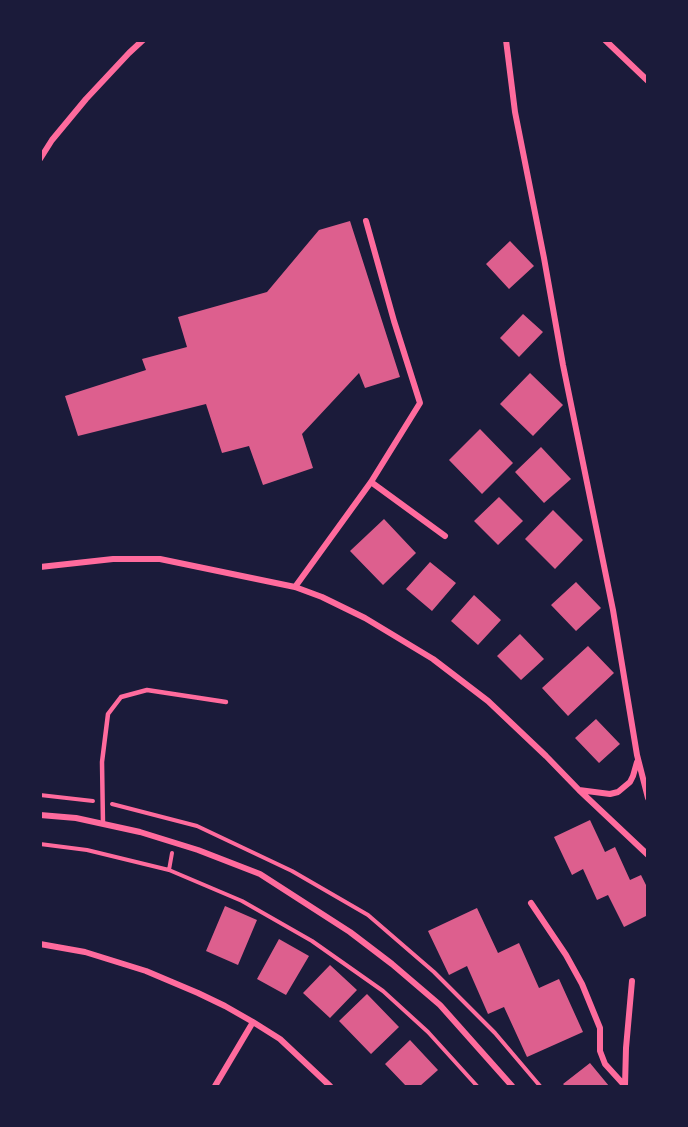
<!DOCTYPE html>
<style>
body{margin:0}
#map{position:relative;width:688px;height:1127px;overflow:hidden;background:#1b1b3a;font-family:"Alegreya Sans",sans-serif}
canvas{display:block}
.frame{position:absolute;inset:0;border:42px solid #1b1b3a;pointer-events:none}
</style>
<div id="map">
<canvas width="688" height="1127"></canvas>
<div class="frame"></div>
</div>
<script>
const c = document.querySelector('canvas').getContext('2d');
c.lineJoin = 'round';
function fill(path, color) {
  c.fillStyle = color;
  c.fill(path, 'evenodd');
}
function toPath(rows) {
  const path = new Path2D();
  for (const r of rows) {
    path.moveTo(r[0], r[1]);
    for (let i = 2; i < r.length; i += 2) path.lineTo(r[i], r[i + 1]);
  }
  return path;
}
function stroke(path, color, width, dash) {
  c.strokeStyle = color;
  c.lineWidth = width;
  c.lineCap = dash ? 'butt' : 'round';
  c.setLineDash(dash || []);
  c.stroke(path);
}
fill(toPath([
 [350,221,400,377,365,388,359,373,302,434,313,468,263,485,249,446,222,453,206,404,78,436,65,396,146,370,142,359,187,347,178,317,267,292,319,230],
 [510,241,534,266,509,289,486,264],
 [523,314,543,332,519,357,500,338],
 [530,373,563,405,533,436,500,404],
 [480,429,513,463,482,494,449,460],
 [541,447,571,479,544,503,515,472],
 [499,497,523,521,498,545,474,521],
 [553,510,583,540,555,569,525,539],
 [384,519,416,553,383,585,350,551],
 [430,562,456,583,432,611,406,589],
 [576,582,601,608,576,631,551,605],
 [474,595,501,620,478,645,451,621],
 [520,634,544,659,521,680,497,656],
 [588,646,614,673,568,716,542,688],
 [596,719,620,744,599,763,575,738],
 [590,820,605,852,615,847,630,880,641,875,648,889,648,915,624,927,608,895,597,900,583,869,572,875,554,837],
 [225,906,257,920,238,965,206,951],
 [477,908,498,953,519,943,539,988,559,979,583,1032,527,1057,504,1007,488,1014,467,966,449,975,428,931],
 [279,939,309,956,286,995,257,979],
 [330,965,357,990,330,1018,303,993],
 [367,994,399,1027,371,1054,339,1021],
 [410,1040,438,1070,420,1086,406,1086,385,1064],
 [590,1063,609,1086,565,1086,563,1084]
]), '#dd5f8e');
stroke(toPath([
 [40,795,93,801],
 [112,804,197,826,292,871,368,915,434,972,495,1033,540,1086],
 [40,844,87,850,169,870,242,901,312,941,383,991,428,1032,477,1086],
 [169,870,172,853]
]), '#ff6b9d', 4);
stroke(toPath([
 [103,824,102,762,108,714,121,697,147,690,226,702]
]), '#ff6b9d', 4.5);
stroke(toPath([
 [506,40,515,112,544,258,563,365,613,610,637,755,648,798],
 [605,40,648,81],
 [40,159,52,140,86,99,129,53,143,40],
 [371,482,445,536],
 [40,567,113,559,160,559,295,587,322,597,365,618,433,659,488,701,546,756,579,790,648,855],
 [295,587,371,482,420,403,394,321,366,221],
 [579,790,610,794,618,792,630,782,633,776,637,762],
 [40,815,76,818,140,832,198,850,260,874,350,932,392,964,440,1005,512,1086],
 [531,903,566,955,582,984,600,1028,600,1051,605,1064,625,1086,626,1048,632,981],
 [40,944,85,952,146,971,198,993,225,1006,253,1022,215,1086],
 [253,1022,280,1039,330,1086]
]), '#ff6b9d', 6);
</script>
